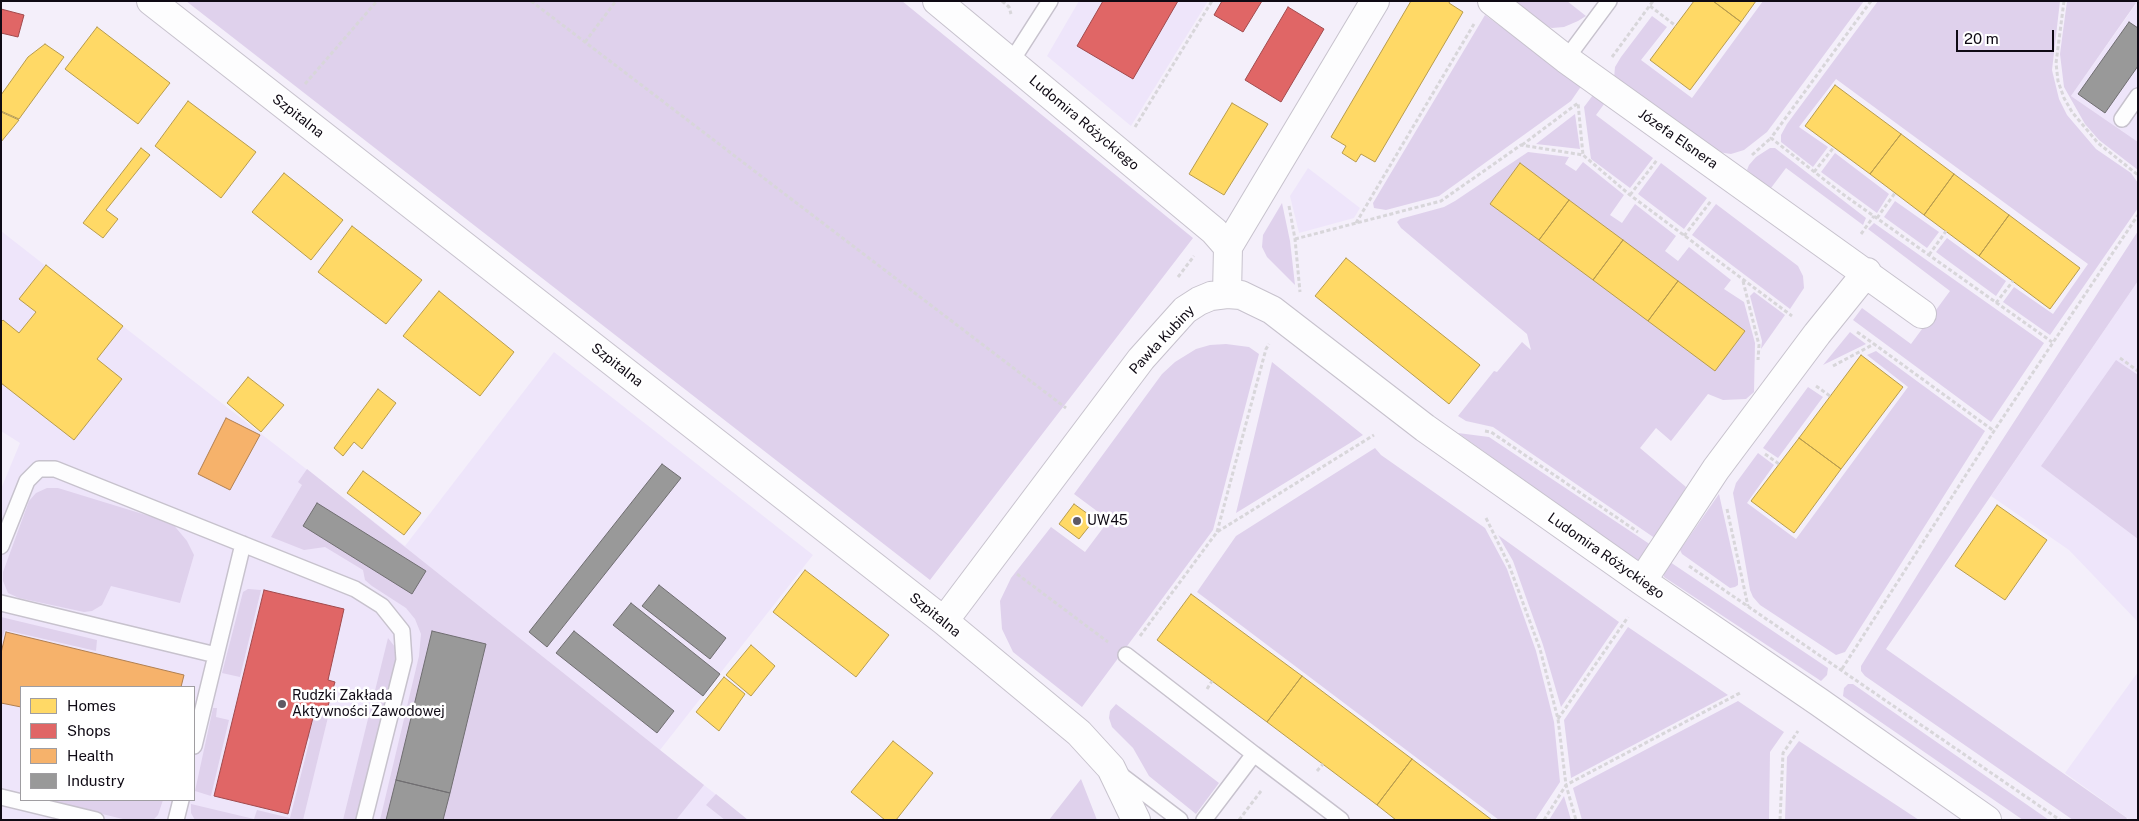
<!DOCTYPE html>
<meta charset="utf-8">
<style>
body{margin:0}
#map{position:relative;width:2139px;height:821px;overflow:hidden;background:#f4effa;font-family:"Public Sans",sans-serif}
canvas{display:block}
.frame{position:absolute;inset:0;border:2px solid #0f0a14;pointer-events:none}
.legend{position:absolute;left:20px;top:686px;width:175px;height:115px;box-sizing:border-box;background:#fff;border:1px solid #9f9da1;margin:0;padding:6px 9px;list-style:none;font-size:15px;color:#0f0a14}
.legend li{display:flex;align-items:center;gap:10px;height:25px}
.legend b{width:25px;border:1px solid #9f9da1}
.scale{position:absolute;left:1956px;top:30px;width:98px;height:22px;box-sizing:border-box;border:2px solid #0f0a14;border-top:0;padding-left:6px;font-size:15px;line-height:18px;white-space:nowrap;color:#0f0a14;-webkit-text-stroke:4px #fff;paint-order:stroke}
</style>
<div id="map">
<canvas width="2139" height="821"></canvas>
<div class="frame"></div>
<ul class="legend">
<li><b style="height:14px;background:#ffd966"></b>Homes</li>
<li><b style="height:14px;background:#e06666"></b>Shops</li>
<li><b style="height:14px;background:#f6b26b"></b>Health</li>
<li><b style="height:14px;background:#999"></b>Industry</li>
</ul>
<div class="scale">20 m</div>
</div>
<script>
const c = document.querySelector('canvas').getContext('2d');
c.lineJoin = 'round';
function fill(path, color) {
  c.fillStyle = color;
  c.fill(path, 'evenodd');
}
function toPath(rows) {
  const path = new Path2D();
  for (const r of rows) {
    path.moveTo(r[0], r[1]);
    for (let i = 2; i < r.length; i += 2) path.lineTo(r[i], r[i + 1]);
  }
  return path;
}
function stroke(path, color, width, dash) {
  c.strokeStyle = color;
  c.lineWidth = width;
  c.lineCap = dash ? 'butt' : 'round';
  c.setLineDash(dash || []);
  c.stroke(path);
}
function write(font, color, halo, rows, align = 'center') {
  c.font = font + ' "Public Sans",sans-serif';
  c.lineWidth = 5;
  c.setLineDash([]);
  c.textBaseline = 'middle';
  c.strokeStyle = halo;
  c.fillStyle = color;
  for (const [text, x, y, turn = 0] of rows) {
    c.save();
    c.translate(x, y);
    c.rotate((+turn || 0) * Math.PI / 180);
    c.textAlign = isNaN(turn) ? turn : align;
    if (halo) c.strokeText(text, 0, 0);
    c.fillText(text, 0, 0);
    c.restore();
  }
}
fill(toPath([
 [1079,1,1208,1,1131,126,1047,56],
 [2133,1,2138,1,2138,142,2071,96,2136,4],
 [1308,168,1360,208,1354,218,1299,233,1290,196],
 [1,231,405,546,554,352,813,555,660,750,748,820,1,820,1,489,20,443,1,431],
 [21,687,194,687,194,800,21,800],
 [2138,281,2138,622,2069,550,1991,496],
 [2138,672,2138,820,2130,820,2065,773]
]), '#eee5fa');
fill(toPath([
 [186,1,902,1,1193,238,930,580],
 [1511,1,1567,1,1586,16,1578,21,1564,27,1552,28,1542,25],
 [1763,1,1864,1,1767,132,1744,150,1731,154,1718,152,1614,78,1615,67,1621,57,1652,16,1667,27,1641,60,1692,98],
 [1878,1,2060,1,2052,70,2059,99,2067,115,2096,149,2131,173,2138,183,2138,208,2050,335,2003,302,2014,287,2053,314,2088,264,1836,79,1799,127,1828,147,1813,167,1781,142,1781,135,1787,124],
 [2067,1,2133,1,2136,3,2071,96,2138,142,2138,170,2099,140,2085,124,2064,87,2060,54],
 [1485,15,1582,85,1571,101,1439,196,1386,210,1374,208,1373,203],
 [1593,95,1610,96,1596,115,1653,158,1630,188,1591,159,1584,107],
 [1575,114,1580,149,1536,144],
 [1770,148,1775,148,1866,218,1863,225,1786,168,1771,188,1755,177,1747,170,1749,165,1756,157],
 [1528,152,1569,157,1565,164,1576,171,1583,162,1624,195,1610,215,1622,223,1635,204,1676,236,1665,251,1678,261,1689,247,1731,280,1724,289,1744,302,1755,343,1754,392,1746,399,1723,400,1708,394,1671,441,1656,428,1640,448,1686,487,1659,541,1493,427,1466,421,1458,416,1494,371,1497,372,1522,342,1531,350,1527,334,1401,228,1397,222,1400,219,1444,207,1455,201],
 [1835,153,1889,194,1877,213,1821,172],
 [1661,163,1707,198,1684,229,1638,194],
 [1895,201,1939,232,1927,248,1884,217],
 [1282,203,1290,241,1295,285,1267,257,1262,247,1263,235],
 [1716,204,1798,266,1803,276,1804,288,1790,309,1692,235],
 [1874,223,2044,343,1991,422,1853,320,1862,308,1911,344,1950,291,1868,229],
 [2138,231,2138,281,1886,649,2127,818,2126,820,2073,820,1865,676,1861,671,1861,666,1973,485],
 [1947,238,2006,281,1996,296,1936,252],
 [1754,292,1785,315,1761,349,1762,341,1750,296],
 [1850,332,1866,344,1823,365],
 [1226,344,1249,347,1259,354,1213,530,1082,707,1013,652,1002,629,1000,601,1011,578,1051,527,1085,552,1109,520,1074,494,1162,374,1175,362,1196,349,1210,345],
 [1876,351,1985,431,1845,652,1836,655,1760,605,1753,597,1750,590,1733,493,1736,483,1758,453,1774,465,1747,503,1796,539,1908,387,1867,355],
 [2116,360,2138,375,2138,539,2041,466],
 [1272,362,1363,435,1236,513],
 [1808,387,1823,397,1778,458,1763,448],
 [1458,433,1489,437,1654,547,1643,565],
 [1375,448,1381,455,1485,528,1507,569,1536,651,1554,722,1560,782,1535,820,1499,820,1197,592,1236,536],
 [307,469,704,785,676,820,380,820,419,656,421,634,415,619,406,608,372,586,365,580,363,570,325,547,304,550,271,537,302,485,298,482],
 [47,488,58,488,172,523,187,541,194,555,180,603,111,586,102,605,92,611,84,612,19,598,8,593,3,581,3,572,29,501,36,493],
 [1719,494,1738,579,1738,585,1735,587,1730,588,1682,554,1680,550],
 [1498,535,1619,622,1561,707,1543,645,1513,561],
 [1670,562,1828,668,1827,675,1821,681,1664,577,1663,572],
 [248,589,261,590,240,677,222,673,243,592],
 [1,617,97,640,96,651,5,630,1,642],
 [1628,627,1728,695,1571,778,1564,720],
 [388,638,395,647,398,663,361,820,343,820],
 [1848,684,1853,684,2049,820,2023,820,1843,696,1844,688],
 [1738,701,1784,732,1770,752,1769,820,1582,820,1573,788],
 [1116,704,1219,783,1196,814,1149,776,1133,748,1112,727,1109,718,1110,711],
 [213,708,217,708,216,717,229,720,211,796,195,791],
 [315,710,329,713,303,820,195,820,191,813,191,804,254,819,257,810,290,818,310,739,307,738],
 [1799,741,1919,820,1785,820,1787,757],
 [1081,779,1097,820,1049,820],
 [716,794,748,820,725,820,706,805],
 [1564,796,1571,820,1549,820],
 [44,800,163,800,158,815,153,820,127,820]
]), '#dfd1ec');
const homes = toPath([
 [1411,1,1450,1,1449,3,1463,12,1375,162,1361,154,1356,162,1342,153,1346,146,1331,137,1411,1],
 [1694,1,1713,1,1741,22,1690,90,1650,60,1694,1],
 [1713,1,1756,1,1741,22,1713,1],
 [97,27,170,83,138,124,65,69,97,27],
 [45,44,64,57,19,119,1,111,1,95,28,57,45,44],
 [1835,85,1901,134,1870,174,1805,126,1835,85],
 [188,101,256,152,221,198,155,146,188,101],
 [1232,103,1268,124,1224,195,1189,174,1232,103],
 [1,112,19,120,1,142,1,112],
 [1901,134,1954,174,1924,215,1870,174,1901,134],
 [141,148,150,155,106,210,118,219,103,238,83,223,141,148],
 [1520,163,1569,200,1539,240,1490,204,1520,163],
 [284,173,343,220,311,260,252,212,284,173],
 [1954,174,2009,215,1979,256,1924,215,1954,174],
 [1569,200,1623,240,1593,280,1539,240,1569,200],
 [2009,215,2080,268,2050,309,1979,256,2009,215],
 [352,226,422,280,386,324,318,272,352,226],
 [1623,240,1678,281,1648,321,1593,280,1623,240],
 [1346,258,1480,365,1449,404,1315,296,1346,258],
 [46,265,123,326,97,359,122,379,74,440,1,383,1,322,3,320,19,333,36,312,19,299,46,265],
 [1678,281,1745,331,1715,371,1648,321,1678,281],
 [439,291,514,352,480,396,403,336,439,291],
 [1861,355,1903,387,1841,469,1799,438,1861,355],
 [248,377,284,405,261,432,227,403,248,377],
 [378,389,396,403,362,449,354,442,343,456,334,448,378,389],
 [1799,438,1841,469,1794,533,1751,501,1799,438],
 [363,471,421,513,404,535,347,493,363,471],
 [1074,504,1095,519,1079,539,1059,524,1074,504],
 [1997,505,2047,540,2005,600,1955,566,1997,505],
 [805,570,889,635,856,677,773,612,805,570],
 [1191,594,1302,676,1267,722,1157,640,1191,594],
 [751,645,775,666,751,696,726,675,751,645],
 [1302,676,1412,759,1377,805,1267,722,1302,676],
 [724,677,745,694,719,731,696,712,724,677],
 [893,741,933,773,896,820,885,820,851,792,893,741],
 [1412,759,1492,820,1396,820,1377,805,1412,759]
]);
fill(homes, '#ffd966');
stroke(homes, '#b79b4d', 1);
const shops = toPath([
 [1103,1,1178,1,1133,79,1077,46,1103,1],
 [1222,1,1262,1,1243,32,1214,15,1222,1],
 [1288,7,1324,29,1281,102,1245,80,1288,7],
 [1,9,24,15,18,37,1,33,1,9],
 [264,590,344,609,328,680,335,682,326,713,315,710,288,814,214,796,264,590]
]);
fill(shops, '#e06666');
stroke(shops, '#a14a4d', 1);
const health = toPath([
 [226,418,260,435,230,490,198,474,226,418],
 [6,632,184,675,181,687,21,687,21,707,1,703,1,653,6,632]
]);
fill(health, '#f6b26b');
stroke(health, '#b18051', 1);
const industry = toPath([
 [2129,22,2138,28,2138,66,2105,113,2078,94,2129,22],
 [662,464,681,478,547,647,529,632,662,464],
 [317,503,426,571,412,594,303,526,317,503],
 [659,585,726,638,710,659,642,606,659,585],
 [631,603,720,674,703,696,613,625,631,603],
 [432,631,486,644,450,793,396,780,432,631],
 [574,631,674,711,657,733,556,653,574,631],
 [396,780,450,793,443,820,386,820,396,780]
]);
fill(industry, '#999');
stroke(industry, '#706e71', 1);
const service = toPath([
 [1566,59,1609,1],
 [1011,62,1050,1],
 [2122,119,2138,96],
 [1,546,27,481,39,469,55,469,355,589,382,606,402,631,404,660,364,820],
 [1,603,216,655],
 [1126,655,1254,754,1204,820],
 [194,746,243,544],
 [1254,754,1341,820],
 [1118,773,1180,820],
 [1,797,96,820],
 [176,820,181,800]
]);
const minor = toPath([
 [151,1,944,621,1079,733,1111,768,1136,820],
 [937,1,1214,231,1228,247],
 [1492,1,1566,59,1922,314],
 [1227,294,1228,247,1375,1],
 [1642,581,1716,469,1817,334,1867,272],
 [944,621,1141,359,1185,310,1199,301,1211,296,1227,294,1241,295,1272,310,1425,428,1642,581,1819,702,1987,820]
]);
stroke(service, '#c7c2cd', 18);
stroke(minor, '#c7c2cd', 30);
stroke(toPath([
 [531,1,1066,408],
 [1002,1,1009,7,1011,14],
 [1871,1,1771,138,1844,195,2052,342],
 [2064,1,2056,63,2058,81,2064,98,2072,112,2098,143,2138,175],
 [1650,6,1676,26],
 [585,42,616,1],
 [1612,57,1653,1],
 [305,84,377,1],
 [1135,127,1212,1],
 [1522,145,1578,103,1583,155],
 [1752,155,1771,138],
 [1814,172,1834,147],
 [1630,195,1657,160],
 [1289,206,1295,239,1300,292],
 [1877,218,1895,193],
 [1356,223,1474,24],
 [1861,234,1874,216],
 [1684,236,1711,201],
 [1295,239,1441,201,1521,145,1583,155,1630,195,1792,316],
 [1929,255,1946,231],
 [1178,277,1194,256],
 [1743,281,1759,345,1758,360],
 [1996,303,2013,281],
 [1857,332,1874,344],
 [2120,358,2138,371],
 [1833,366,1874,344,1994,431],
 [1816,386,1830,396],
 [1485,431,1491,432,1638,532],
 [1765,454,1779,464],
 [1727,509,1748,606],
 [1486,518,1509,565,1540,649,1558,719,1566,785,1576,820],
 [1217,532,1266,349,1269,344],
 [1689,566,2060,820],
 [1017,574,1108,642],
 [1140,636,1217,532,1374,435],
 [1842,669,1994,431,2138,215],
 [1207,689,1212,681],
 [1558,719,1628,617],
 [1317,771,1323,764],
 [1239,820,1261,791],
 [1544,820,1566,785,1740,693],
 [1780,820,1783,753,1798,731]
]), '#d8d6da', 3, [4, 2.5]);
stroke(service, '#fdfdfe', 15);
stroke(minor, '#fdfdfe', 28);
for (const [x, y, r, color] of [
 [1077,521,5,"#5f5a64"],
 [282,704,5,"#5f5a64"]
]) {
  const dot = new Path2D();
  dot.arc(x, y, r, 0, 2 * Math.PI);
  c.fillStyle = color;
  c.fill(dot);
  stroke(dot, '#fff', 2);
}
write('14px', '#0f0a14', '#fff', [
 ["Szpitalna",298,116,38],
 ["Ludomira Różyckiego",1084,123,40],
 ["Józefa Elsnera",1678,139,35],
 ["Pawła Kubiny",1162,340,-47],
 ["Szpitalna",617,365,38],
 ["Ludomira Różyckiego",1606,556,35],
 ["Szpitalna",935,615,39]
]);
write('14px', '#0f0a14', '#fff', [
 ["UW45",1087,521],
 ["Rudzki Zakłada",292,696],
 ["Aktywności Zawodowej",292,712]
], 'left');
</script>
